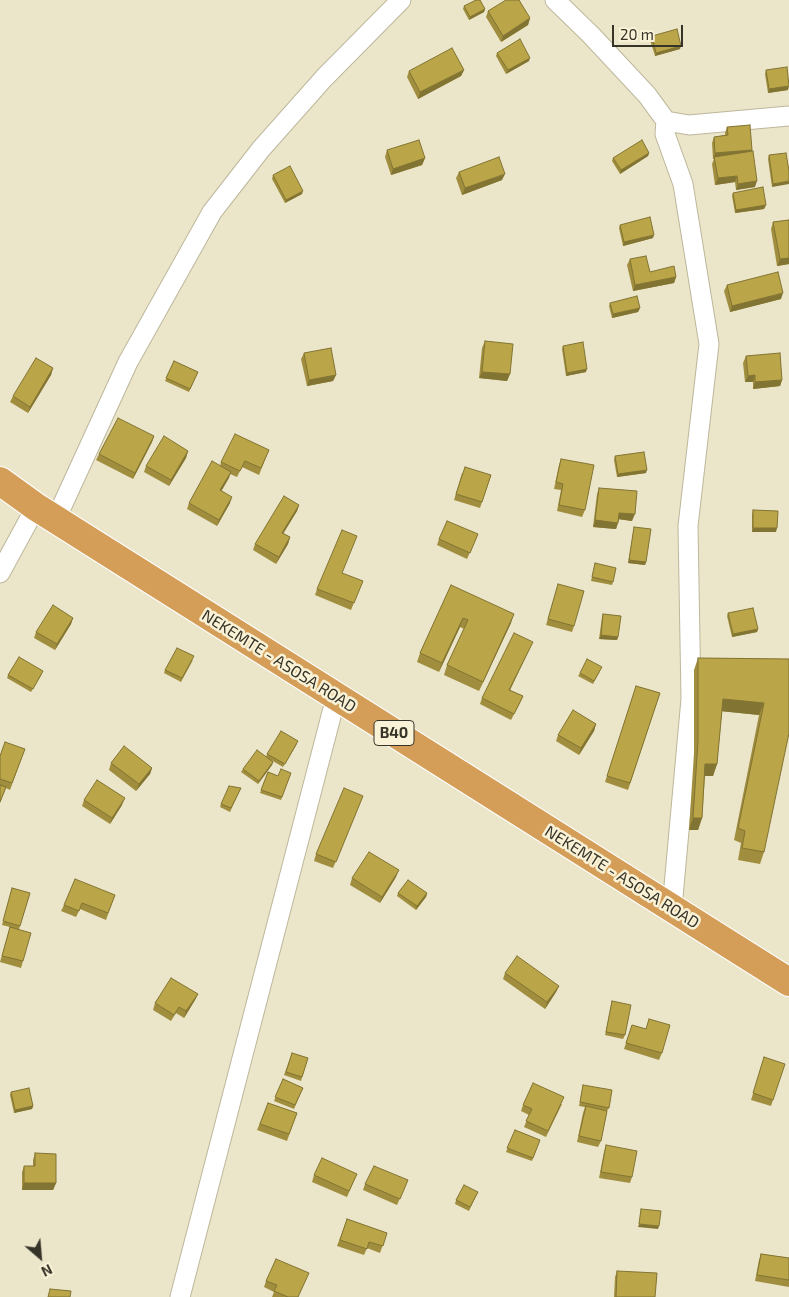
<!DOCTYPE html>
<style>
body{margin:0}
#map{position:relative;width:789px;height:1297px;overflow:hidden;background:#ebe5c9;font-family:"Exo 2",sans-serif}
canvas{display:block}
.north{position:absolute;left:15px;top:1232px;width:50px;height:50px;-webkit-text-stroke:4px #f9f2d6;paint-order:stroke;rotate:153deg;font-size:14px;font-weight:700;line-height:20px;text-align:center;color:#363328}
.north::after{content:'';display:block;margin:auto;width:18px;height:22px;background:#363328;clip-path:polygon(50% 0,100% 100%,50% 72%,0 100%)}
.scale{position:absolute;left:612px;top:25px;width:71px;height:22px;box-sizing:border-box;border:2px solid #363328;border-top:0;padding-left:6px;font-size:15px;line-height:18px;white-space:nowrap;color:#363328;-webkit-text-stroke:4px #f9f2d6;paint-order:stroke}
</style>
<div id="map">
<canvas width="789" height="1297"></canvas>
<div class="north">N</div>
<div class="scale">20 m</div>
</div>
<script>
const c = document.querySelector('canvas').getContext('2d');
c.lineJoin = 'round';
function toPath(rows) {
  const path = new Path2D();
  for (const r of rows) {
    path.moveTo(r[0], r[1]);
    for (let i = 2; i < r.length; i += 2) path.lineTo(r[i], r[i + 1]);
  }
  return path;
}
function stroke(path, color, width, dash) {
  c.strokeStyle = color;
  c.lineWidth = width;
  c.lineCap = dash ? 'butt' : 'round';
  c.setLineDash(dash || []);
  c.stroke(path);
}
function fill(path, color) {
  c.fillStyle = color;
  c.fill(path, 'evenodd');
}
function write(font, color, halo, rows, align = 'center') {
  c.font = font + ' "Exo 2",sans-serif';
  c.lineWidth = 5;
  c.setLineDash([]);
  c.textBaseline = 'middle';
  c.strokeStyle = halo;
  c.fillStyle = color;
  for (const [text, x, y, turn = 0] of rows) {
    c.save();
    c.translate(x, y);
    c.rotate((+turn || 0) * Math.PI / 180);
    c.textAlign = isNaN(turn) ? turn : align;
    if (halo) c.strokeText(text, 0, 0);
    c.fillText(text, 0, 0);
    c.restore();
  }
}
const minor = toPath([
 [555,0,591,35,647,95,666,121,665,134,683,184,709,344,688,526,691,699,672,908],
 [666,121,689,125,789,116],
 [56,519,128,362,212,212,261,149,324,78,401,0],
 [0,573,36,507],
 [180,1297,336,697]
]);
const trunk = toPath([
 [0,481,36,507,789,982]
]);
stroke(minor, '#bdb79c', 21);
stroke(trunk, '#fff', 30);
stroke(minor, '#fff', 19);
stroke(trunk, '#d49e58', 28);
fill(toPath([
 [464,6,485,9,484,12,469,20,463,9],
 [488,11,530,18,528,25,501,42,486,17],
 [652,36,680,49,655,56,650,40],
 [497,53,529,61,506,74,496,56],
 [464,70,461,76,418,99,407,77,409,71],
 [766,70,788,90,768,93,765,74],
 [727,127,752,150,751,152,755,187,736,190,735,182,715,185,712,164,714,159,713,159,712,143,714,137,725,135,725,133],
 [387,150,425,158,422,165,391,175,385,157],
 [649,153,648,156,620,174,612,161,613,158],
 [769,155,789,171,772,187,768,159],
 [459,172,502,180,462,195,456,178],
 [273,175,302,194,285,203,272,179],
 [733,193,766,205,764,209,735,213,732,196],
 [789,220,789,264,777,266,771,229,773,222],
 [620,225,653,238,623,246,619,228],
 [630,259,650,272,676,277,674,283,633,291,627,265],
 [727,285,781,299,730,312,724,291],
 [610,303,640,308,638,312,612,318,609,306],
 [485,341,510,374,507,381,479,378,482,348],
 [563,346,586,372,566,376,562,349],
 [304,353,336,375,333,381,307,386,301,359],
 [746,356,782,380,780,386,753,389,753,382,745,382,743,363],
 [174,361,198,372,189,392,165,381],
 [53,368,51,375,28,413,10,402,13,396],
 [154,436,152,442,133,479,96,460,99,454],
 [269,450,259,475,242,467,237,477,230,474,221,491,230,503,217,526,187,509,189,503,220,466,221,462],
 [188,451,186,458,169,486,144,472,146,466],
 [615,456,646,473,617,477,614,460],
 [561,459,585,510,582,517,557,511,561,490,554,489,559,465],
 [462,473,491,475,480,508,454,500],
 [599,488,632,521,619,519,616,529,593,527,597,494],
 [299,505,297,511,283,533,290,537,288,544,276,564,253,550,255,544],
 [753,510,776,532,752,532,752,514],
 [634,527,646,562,645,565,628,563],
 [478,534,467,559,437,545,439,539],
 [595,563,613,582,612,585,591,581],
 [342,573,363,581,351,610,315,595,317,589],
 [558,584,574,626,572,632,546,625],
 [451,585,511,623,479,691,444,675,447,665,464,629,460,627,439,672,417,662,420,653],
 [728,613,758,629,757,632,732,637,727,616],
 [603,614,618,637,617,640,599,639,602,617],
 [73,618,71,624,55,650,34,638,36,632],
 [530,648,510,690,523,696,520,703,511,720,480,704,482,698],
 [698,658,789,659,764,852,760,864,738,860,741,843,734,840,759,715,722,711,717,764,713,776,705,776,702,818,698,830,689,830,694,753,694,670],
 [193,660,181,682,164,673,165,670],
 [600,671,593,684,578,676,580,673],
 [42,674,31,692,7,678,8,675],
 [636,686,660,693,628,790,605,782],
 [596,724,594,731,579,755,556,741,558,735],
 [297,744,283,767,271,760,273,762,272,765,258,784,241,772,243,769,266,757,267,754],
 [25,749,10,790,6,788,0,803,0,755],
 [111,763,152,768,150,774,136,791,109,770],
 [268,772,278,776,291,773,281,800,260,793],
 [241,788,230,812,220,807,221,804],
 [363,796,333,868,314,861,316,854],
 [84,800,122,805,110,824,82,806],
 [396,877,380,903,350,885,352,878],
 [12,888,30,893,19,929,23,961,21,968,0,962,10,927,2,925],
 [398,893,427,893,426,897,416,910,397,896],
 [115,895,106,920,80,909,76,917,61,911,64,905],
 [505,973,559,986,556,992,545,1009,503,979],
 [198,994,195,1000,184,1018,176,1013,171,1021,153,1010,155,1003],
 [612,1001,625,1035,623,1039,605,1035],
 [649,1019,662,1053,659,1060,624,1049,632,1025,646,1029],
 [292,1053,308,1058,301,1081,284,1075],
 [762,1064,773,1100,771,1106,751,1100],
 [283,1079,303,1088,294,1109,274,1101],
 [583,1085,609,1108,607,1111,601,1141,598,1147,577,1142,583,1113,585,1107,579,1106],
 [11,1092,33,1106,32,1109,14,1113,10,1095],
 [268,1103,297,1113,287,1141,257,1130],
 [562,1104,546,1137,524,1127,529,1115,521,1111,523,1105],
 [515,1130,540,1140,532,1161,506,1152],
 [606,1145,632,1177,630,1183,599,1178,604,1152],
 [35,1153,56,1183,53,1190,22,1190,22,1172,24,1166,33,1166,33,1160],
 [314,1175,354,1181,347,1197,312,1182],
 [408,1180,397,1205,363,1190,365,1184],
 [478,1192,469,1211,455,1204,456,1200],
 [347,1219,387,1233,380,1253,367,1248,364,1255,337,1246],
 [761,1254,789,1258,789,1287,755,1281,759,1260],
 [617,1271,655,1297,614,1297,615,1277],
 [306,1279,298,1297,272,1297,274,1292,264,1287,266,1281]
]), '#a08e3e');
fill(toPath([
 [485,9,484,12,469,20,470,17],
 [530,18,528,25,501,42,503,36],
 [681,46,680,49,655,56,656,53],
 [530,58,529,61,506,74,508,70],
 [464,70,461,76,418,99,420,92],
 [789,86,788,90,768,93,769,89],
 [752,150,750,156,714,157,713,159,715,153],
 [649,153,648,156,620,174,621,170],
 [425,158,422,165,391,175,393,169],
 [505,174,502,180,462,195,465,188],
 [737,176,735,182,715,185,718,178],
 [757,181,755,187,736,190,738,184],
 [789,181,789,184,772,187,773,184],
 [303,191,302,194,285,203,286,200],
 [766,205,764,209,735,213,736,210],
 [654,235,653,238,623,246,624,242],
 [789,258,789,264,777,266,780,259],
 [676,277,674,283,633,291,635,285],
 [783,293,781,299,730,312,732,306],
 [640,308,638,312,612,318,613,314],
 [53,368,51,375,28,413,30,407],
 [587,369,586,372,566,376,567,373],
 [482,372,510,374,507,381,479,378],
 [336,375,333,381,307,386,309,380],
 [755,375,753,382,745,382,748,376],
 [782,380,780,386,753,389,755,382],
 [154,436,152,442,133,479,135,473],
 [188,451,186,458,169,486,171,480],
 [647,470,646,473,617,477,618,474],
 [231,472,229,478,218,497,220,490],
 [232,497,230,503,217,526,219,520],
 [299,505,297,511,280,539,282,533],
 [619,513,635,514,632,521,617,519],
 [595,520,618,523,616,529,593,527],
 [753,528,777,528,776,532,752,532],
 [290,537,288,544,276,564,279,557],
 [629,560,646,562,645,565,628,563],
 [514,614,511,623,479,691,483,682],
 [73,618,71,624,55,650,57,644],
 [463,618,460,627,439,672,442,663],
 [758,629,757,632,732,637,733,634],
 [601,635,618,637,617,640,599,639],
 [533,642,530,648,507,696,509,690],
 [723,699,764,703,759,715,719,711],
 [596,724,594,731,579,755,581,748],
 [273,762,272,765,258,784,259,781],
 [705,764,717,764,713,776,701,776],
 [152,768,150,774,136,791,139,784],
 [125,798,122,805,110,824,112,818],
 [693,818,702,818,698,830,689,830],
 [399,870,396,877,380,903,382,897],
 [427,893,426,897,416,910,417,906],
 [559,986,556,992,545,1009,547,1002],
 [198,994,195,1000,184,1018,186,1011],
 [33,1106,32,1109,14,1113,15,1110],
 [24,1183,56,1183,53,1190,22,1190],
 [639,1224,659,1226,658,1229,638,1227]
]), '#827432');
const building = toPath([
 [476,0,480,0,485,9,470,17,464,6,476,0],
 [506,0,519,0,530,18,503,36,488,11,506,0],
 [677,29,681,46,656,53,652,36,677,29],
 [520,39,530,58,508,70,497,53,520,39],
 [452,48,464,70,420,92,409,71,452,48],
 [787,67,789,86,769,89,766,70,787,67],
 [750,125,752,150,715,153,714,137,728,135,727,127,750,125],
 [419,140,425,158,393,169,387,150,419,140],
 [642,140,649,153,621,170,613,158,642,140],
 [753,151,757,181,738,184,737,176,718,178,714,157,753,151],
 [786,153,789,171,789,181,773,184,769,155,786,153],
 [499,157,505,174,465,188,459,172,499,157],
 [290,166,303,191,286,200,273,175,290,166],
 [763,187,766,205,736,210,733,193,763,187],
 [650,217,654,235,624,242,620,225,650,217],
 [789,220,789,258,780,259,773,222,789,220],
 [646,256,650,272,674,266,676,277,635,285,630,259,646,256],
 [778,272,783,293,732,306,727,285,778,272],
 [637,296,640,308,613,314,610,303,637,296],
 [485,341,513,344,510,374,482,372,485,341],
 [583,342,587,369,567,373,563,346,583,342],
 [331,348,336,375,309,380,304,353,331,348],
 [780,353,782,380,755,382,755,375,748,376,746,356,780,353],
 [36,358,53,368,30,407,13,396,36,358],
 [174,361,198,372,190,389,166,378,174,361],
 [118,418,154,436,135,473,99,454,118,418],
 [235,434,269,450,261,468,245,461,240,471,221,462,235,434],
 [164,436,188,451,171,480,146,466,164,436],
 [644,452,647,470,618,474,615,456,644,452],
 [561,459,594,465,585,510,559,505,563,484,556,482,561,459],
 [212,461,231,472,220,490,232,497,219,520,189,503,212,461],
 [465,467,491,475,482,502,456,494,465,467],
 [599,488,637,491,635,514,619,513,618,523,595,520,599,488],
 [284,496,299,505,282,533,290,537,279,557,255,544,284,496],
 [753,510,778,511,777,528,753,528,753,510],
 [447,521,478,534,470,553,439,539,447,521],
 [634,527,651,529,646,562,629,560,634,527],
 [342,530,357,536,342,573,363,581,354,603,317,589,342,530],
 [595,563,616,568,613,582,592,577,595,563],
 [558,584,584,591,574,626,548,619,558,584],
 [451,585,514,614,483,682,447,665,468,620,463,618,442,663,420,653,451,585],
 [53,605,73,618,57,644,36,632,53,605],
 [753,608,758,629,733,634,728,613,753,608],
 [603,614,621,616,618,637,601,635,603,614],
 [514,633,533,642,509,690,523,696,514,714,482,698,514,633],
 [177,648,194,656,182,678,165,670,177,648],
 [19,657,43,671,33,689,8,675,19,657],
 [698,658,789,659,789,733,764,852,742,848,745,831,738,828,764,703,723,699,717,764,705,764,702,818,693,818,698,741,698,658],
 [587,659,602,667,594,681,580,673,587,659],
 [636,686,660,693,630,783,607,776,636,686],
 [573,710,596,724,581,748,558,735,573,710],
 [281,731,298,741,285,764,267,754,281,731],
 [5,742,25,749,12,783,0,779,0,756,5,742],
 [124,746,152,768,139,784,111,763,124,746],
 [257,750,273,762,259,781,243,769,257,750],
 [281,769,291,773,282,797,261,790,268,772,278,776,281,769],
 [97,780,125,798,112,818,84,800,97,780],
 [0,785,6,787,0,802,0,785],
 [229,786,241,788,231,808,221,804,229,786],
 [344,788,363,796,336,862,316,854,344,788],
 [369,852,399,870,382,897,352,878,369,852],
 [75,879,115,895,108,913,82,903,79,911,64,905,75,879],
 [408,880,427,893,417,906,398,893,408,880],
 [12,888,30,893,20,926,3,921,12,888],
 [10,927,31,933,23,961,2,956,10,927],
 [517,956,559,986,547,1002,505,973,517,956],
 [171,978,198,994,186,1011,179,1007,174,1015,155,1003,171,978],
 [612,1001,631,1005,625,1035,606,1032,612,1001],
 [649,1019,670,1025,662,1053,626,1043,632,1025,646,1029,649,1019],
 [292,1053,308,1058,302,1077,286,1072,292,1053],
 [764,1057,785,1064,773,1100,753,1093,764,1057],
 [283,1079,303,1088,295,1105,275,1097,283,1079],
 [533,1083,564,1097,548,1131,526,1121,532,1109,523,1105,533,1083],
 [583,1085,612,1090,609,1108,580,1102,583,1085],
 [29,1088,33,1106,15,1110,11,1092,29,1088],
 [268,1103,297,1113,289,1134,260,1124,268,1103],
 [586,1106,607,1111,601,1141,579,1136,586,1106],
 [515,1130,540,1140,533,1158,507,1148,515,1130],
 [606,1145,637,1151,632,1177,601,1172,606,1145],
 [35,1153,56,1154,56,1183,24,1183,24,1166,35,1166,35,1153],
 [322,1158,357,1174,349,1191,314,1175,322,1158],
 [374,1166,408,1180,400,1199,365,1184,374,1166],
 [464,1185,478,1192,470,1207,456,1200,464,1185],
 [641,1209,661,1211,659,1226,639,1224,641,1209],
 [347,1219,387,1233,383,1246,369,1242,367,1249,340,1240,347,1219],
 [761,1254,789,1258,789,1280,757,1275,761,1254],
 [276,1259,309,1273,298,1297,288,1297,274,1291,277,1285,266,1281,276,1259],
 [617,1271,657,1273,655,1297,616,1297,617,1271],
 [50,1289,71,1291,70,1297,48,1297,50,1289]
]);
fill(building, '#baa548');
stroke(building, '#827432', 1);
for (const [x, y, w] of [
 [394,733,40]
]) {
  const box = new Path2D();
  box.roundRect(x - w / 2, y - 12.5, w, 25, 4);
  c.fillStyle = '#f9f2d6';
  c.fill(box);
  stroke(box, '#363328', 1);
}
write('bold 15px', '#363328', null, [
 ["B40",394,733]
]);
write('16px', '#363328', '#f9f2d6', [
 ["NEKEMTE - ASOSA ROAD",279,661,32],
 ["NEKEMTE - ASOSA ROAD",622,877,32]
]);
</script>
